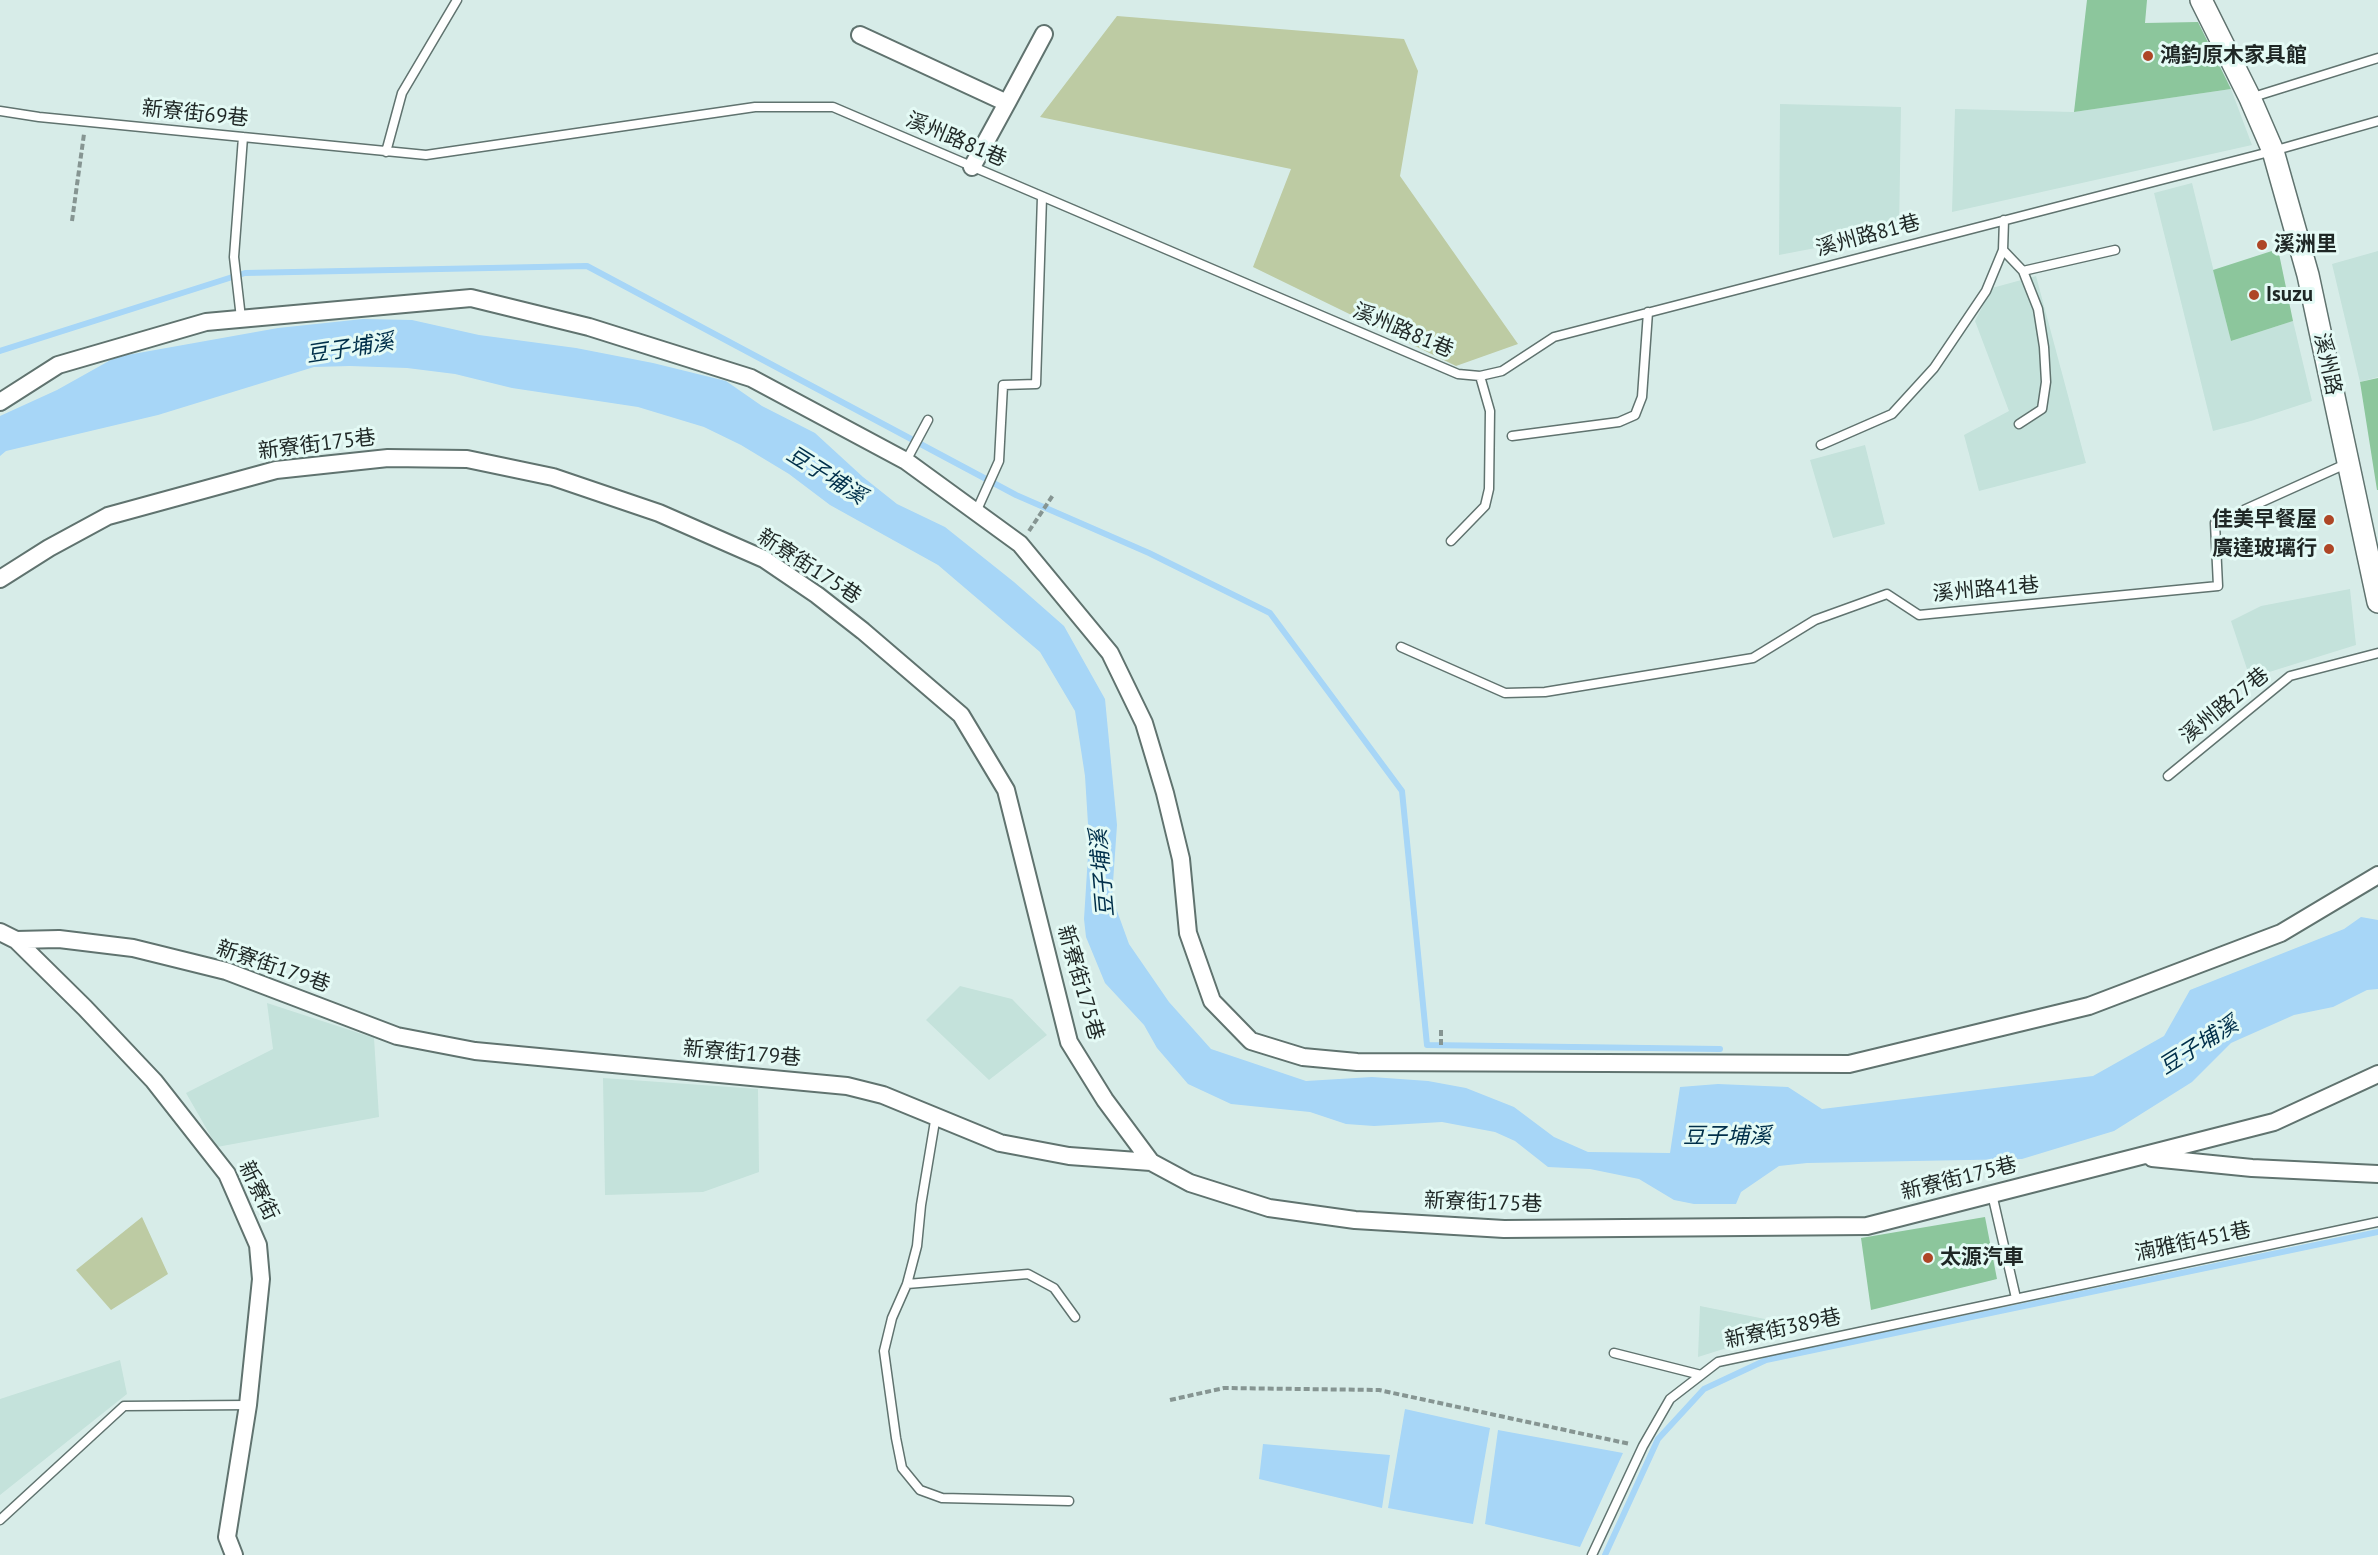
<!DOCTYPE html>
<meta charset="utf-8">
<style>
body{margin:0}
canvas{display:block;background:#d7ece8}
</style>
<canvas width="2378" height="1555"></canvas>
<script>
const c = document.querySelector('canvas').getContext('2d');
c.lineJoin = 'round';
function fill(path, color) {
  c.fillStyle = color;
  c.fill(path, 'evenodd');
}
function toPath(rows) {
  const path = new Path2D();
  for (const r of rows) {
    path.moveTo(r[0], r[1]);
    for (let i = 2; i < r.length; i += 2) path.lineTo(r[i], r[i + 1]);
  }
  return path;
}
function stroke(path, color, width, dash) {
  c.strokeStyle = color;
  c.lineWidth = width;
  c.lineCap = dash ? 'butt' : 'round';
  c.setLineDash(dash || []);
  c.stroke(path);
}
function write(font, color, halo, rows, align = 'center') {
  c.font = font + ' "PT Sans","Noto Sans TC",sans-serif';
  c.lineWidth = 6;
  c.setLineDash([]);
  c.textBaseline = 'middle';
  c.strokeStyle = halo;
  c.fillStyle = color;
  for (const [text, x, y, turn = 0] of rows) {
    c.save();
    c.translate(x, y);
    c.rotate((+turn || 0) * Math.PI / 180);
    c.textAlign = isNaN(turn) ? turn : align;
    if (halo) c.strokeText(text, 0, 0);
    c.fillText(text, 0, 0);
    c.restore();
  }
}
fill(toPath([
 [2231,89,2252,145,1952,212,1955,109,2074,112],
 [1780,104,1901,107,1899,232,1779,255],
 [2192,183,2231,341,2293,321,2312,401,2251,421,2213,431,2154,193],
 [2378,251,2378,377,2360,382,2332,264],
 [2036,276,2086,463,1979,491,1964,435,2009,411,1975,321,1992,288],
 [1865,445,1885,524,1833,538,1810,460],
 [2350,589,2356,645,2250,678,2231,621,2261,606],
 [960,986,1012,999,1047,1035,989,1080,926,1020],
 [267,1003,374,1038,379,1117,217,1147,186,1093,273,1049],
 [603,1078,758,1089,759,1172,703,1192,605,1195],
 [1700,1306,1765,1319,1768,1335,1698,1357],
 [120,1360,127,1394,0,1495,0,1399]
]), '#c4e2db');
fill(toPath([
 [1117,16,1404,39,1418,71,1400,176,1518,344,1456,366,1253,267,1291,169,1040,117],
 [142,1217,168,1274,111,1310,76,1270]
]), '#bdcba3');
fill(toPath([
 [363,319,412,320,479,335,576,348,653,363,726,381,762,406,815,433,863,477,897,504,945,527,1014,582,1064,626,1105,699,1117,825,1112,897,1129,944,1169,1002,1211,1049,1306,1081,1372,1077,1428,1081,1466,1088,1514,1107,1554,1137,1588,1152,1670,1153,1680,1087,1718,1084,1788,1087,1822,1109,2093,1076,2164,1036,2190,990,2344,929,2361,917,2378,920,2378,989,2367,990,2333,1007,2294,1015,2231,1043,2192,1082,2114,1131,2022,1159,1807,1163,1779,1166,1741,1192,1736,1204,1694,1204,1674,1200,1639,1179,1590,1169,1548,1167,1515,1141,1495,1132,1442,1122,1374,1126,1346,1124,1310,1112,1231,1104,1188,1084,1157,1048,1144,1025,1105,983,1086,937,1084,919,1089,840,1085,776,1075,711,1040,652,938,565,830,505,789,474,741,445,704,427,638,407,512,388,455,374,407,368,350,366,314,367,158,415,6,451,0,456,0,416,57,390,116,357,278,328],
 [1405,1409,1490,1428,1473,1524,1388,1508],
 [1498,1430,1623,1453,1580,1547,1485,1524],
 [1263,1444,1390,1455,1382,1508,1259,1479]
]), '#a7d6f7');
stroke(toPath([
 [0,351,245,273,587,266,1016,495,1149,553,1270,613,1402,791,1427,1045,1720,1049],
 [1605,1555,1658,1439,1704,1389,1766,1360,2378,1232]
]), '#a7d6f7', 6);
fill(toPath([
 [2087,0,2147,0,2145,23,2198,22,2231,89,2074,112],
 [2278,249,2293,321,2231,341,2213,270],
 [2378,378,2378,490,2377,490,2360,382],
 [1985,1217,1997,1279,1871,1310,1861,1238]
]), '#8cc69c');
const service = toPath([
 [2250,98,2378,58],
 [0,111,39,117,426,155,755,107,833,107,1458,374,1480,376,1502,371,1554,337,2273,151,2378,121],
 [386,152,402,93,457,0],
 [2003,250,2023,271,2115,250],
 [241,318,234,257,243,137],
 [2019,424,2042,409,2046,382,2044,347,2038,309,2023,271],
 [1512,436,1619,422,1635,415,1642,397,1648,312],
 [1821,445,1892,414,1934,368,1986,291,2003,250,2004,220],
 [906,461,928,420],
 [976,512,999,461,1003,385,1036,384,1042,197],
 [1451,541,1485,506,1489,489,1490,411,1480,376],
 [1401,647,1505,693,1545,692,1753,658,1815,620,1887,594,1919,615,2218,586,2215,523,2348,463],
 [2168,776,2290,676,2378,653],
 [936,1115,921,1205,917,1246,907,1284,892,1318,884,1351,896,1438,902,1468,920,1490,942,1498,1069,1501],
 [1992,1194,2016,1298],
 [907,1284,1028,1274,1054,1288,1075,1317],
 [1614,1353,1701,1375],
 [0,1520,124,1406,248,1405],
 [1592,1555,1643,1446,1670,1399,1718,1362,2378,1222]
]);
const minor = toPath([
 [860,35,1007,103,972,167],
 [1007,103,1044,34],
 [0,402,58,365,206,322,471,298,589,327,751,378,906,461,1020,544,1110,653,1144,723,1165,793,1181,859,1188,933,1212,1001,1251,1041,1303,1057,1357,1062,1849,1064,2089,1006,2281,933,2378,875],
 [0,579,49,548,108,516,276,470,388,458,467,459,553,477,659,513,764,559,817,595,863,631,961,715,1006,790,1069,1042,1105,1100,1151,1162,1190,1183,1269,1208,1355,1220,1504,1229,1867,1226,2274,1122,2378,1074],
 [0,932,16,940,85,1008,154,1081,227,1174,258,1245,261,1279,248,1405,227,1537,234,1555],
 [16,940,59,939,133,948,226,971,397,1036,475,1051,847,1086,883,1095,1000,1143,1069,1156,1151,1162],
 [2152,1158,2252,1168,2378,1174]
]);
const tertiary = toPath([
 [2201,0,2250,98,2273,151,2308,275,2378,602]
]);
stroke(service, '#60736f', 11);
stroke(minor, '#60736f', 20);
stroke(tertiary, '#60736f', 24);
stroke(toPath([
 [72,221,84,134],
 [1029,531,1053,495],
 [1441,1030,1441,1046],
 [1170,1400,1224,1388,1379,1390,1630,1444]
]), '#869592', 4, [6, 3]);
stroke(service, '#fff', 8);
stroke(minor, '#fff', 16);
stroke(tertiary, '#fff', 21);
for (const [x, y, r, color] of [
 [2148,56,6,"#ae4626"],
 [2262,245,6,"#ae4626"],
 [2254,295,6,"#ae4626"],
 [2329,520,6,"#ae4626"],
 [2329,549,6,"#ae4626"],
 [1928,1258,6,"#ae4626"]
]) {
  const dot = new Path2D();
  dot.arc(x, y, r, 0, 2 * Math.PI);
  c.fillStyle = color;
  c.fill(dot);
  stroke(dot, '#e4faf5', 2);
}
write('bold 21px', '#1f2725', '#e4faf5', [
 ["鴻鈞原木家具館",2160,56],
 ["溪洲里",2274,245],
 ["Isuzu",2266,295],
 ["佳美早餐屋",2317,520,"right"],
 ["廣達玻璃行",2317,549,"right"],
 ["太源汽車",1940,1258]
], 'left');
write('21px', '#1f2725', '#e4faf5', [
 ["新寮街69巷",195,114,6],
 ["溪州路81巷",956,140,23],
 ["溪州路81巷",1868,236,-15],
 ["溪州路81巷",1403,331,23],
 ["溪州路",2327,364,78],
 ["新寮街175巷",317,445,-7],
 ["新寮街175巷",809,567,33],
 ["溪州路41巷",1986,590,-5],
 ["溪州路27巷",2225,706,-39],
 ["新寮街179巷",273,967,19],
 ["新寮街175巷",1080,983,74],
 ["新寮街179巷",742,1054,5],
 ["新寮街175巷",1959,1179,-14],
 ["新寮街",258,1191,64],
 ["新寮街175巷",1483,1203,2],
 ["湳雅街451巷",2193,1242,-12],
 ["新寮街389巷",1783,1329,-12]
]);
write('italic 22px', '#002f4a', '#e4faf5', [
 ["豆子埔溪",350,349,-9],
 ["豆子埔溪",826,476,32],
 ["豆子埔溪",1103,873,-95],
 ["豆子埔溪",2199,1046,-32],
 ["豆子埔溪",1727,1137]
]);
</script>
